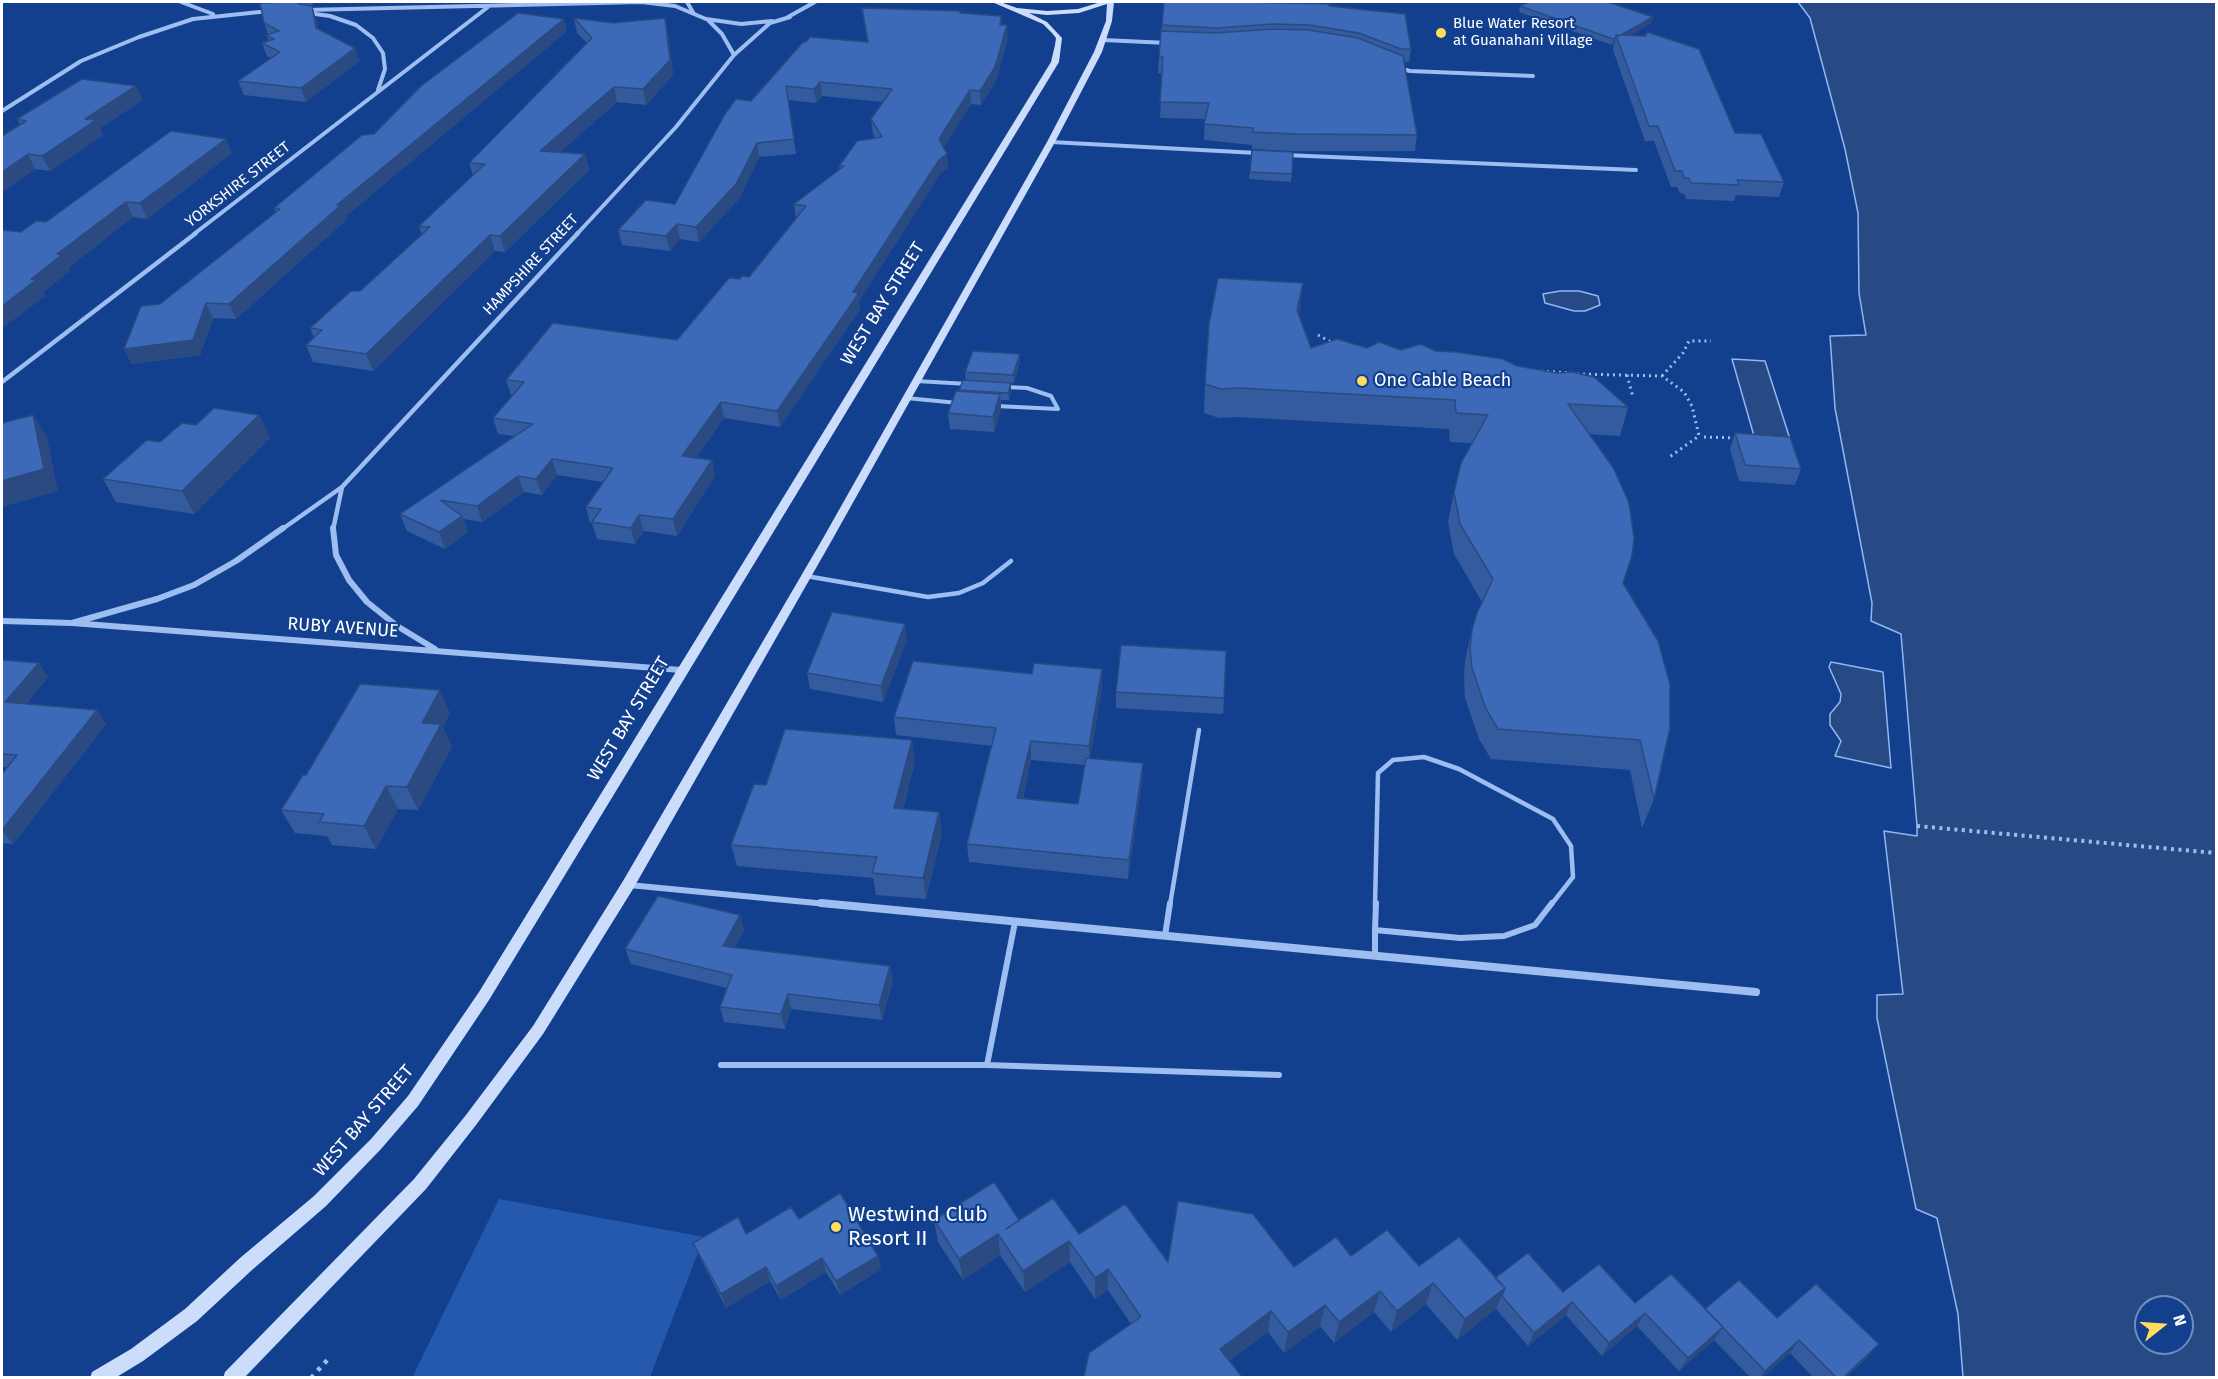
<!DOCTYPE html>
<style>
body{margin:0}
#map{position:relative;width:2218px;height:1379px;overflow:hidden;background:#13408e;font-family:"Fira Sans",sans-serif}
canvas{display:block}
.frame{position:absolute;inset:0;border:3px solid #fff;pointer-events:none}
.north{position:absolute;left:2134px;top:1295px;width:60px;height:60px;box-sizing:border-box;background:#13408e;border:2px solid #718cbb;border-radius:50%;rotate:73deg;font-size:16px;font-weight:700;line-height:24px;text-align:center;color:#fff}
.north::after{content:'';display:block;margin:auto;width:21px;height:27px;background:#ffdc5e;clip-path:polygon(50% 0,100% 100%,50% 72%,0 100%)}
</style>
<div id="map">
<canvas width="2218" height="1379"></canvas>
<div class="frame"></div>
<div class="north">N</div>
</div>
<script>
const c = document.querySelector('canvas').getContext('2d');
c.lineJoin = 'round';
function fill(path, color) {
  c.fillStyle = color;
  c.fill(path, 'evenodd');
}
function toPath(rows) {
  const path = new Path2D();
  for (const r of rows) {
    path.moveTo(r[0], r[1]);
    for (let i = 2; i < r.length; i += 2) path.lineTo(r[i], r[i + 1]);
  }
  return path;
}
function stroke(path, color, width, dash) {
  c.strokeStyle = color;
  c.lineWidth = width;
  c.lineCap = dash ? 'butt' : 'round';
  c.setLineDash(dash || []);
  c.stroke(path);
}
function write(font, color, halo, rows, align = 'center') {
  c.font = font + ' "Fira Sans",sans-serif';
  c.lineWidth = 4.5;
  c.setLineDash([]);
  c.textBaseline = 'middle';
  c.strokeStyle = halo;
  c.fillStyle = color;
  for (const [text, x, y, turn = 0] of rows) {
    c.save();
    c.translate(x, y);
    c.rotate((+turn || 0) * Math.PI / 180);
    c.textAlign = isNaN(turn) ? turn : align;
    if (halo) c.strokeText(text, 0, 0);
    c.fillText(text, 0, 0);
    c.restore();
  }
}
fill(toPath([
 [499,1199,704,1237,650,1377,412,1378]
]), '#2559ad');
const water = toPath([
 [1798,2,2216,2,2216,1377,1963,1377,1958,1314,1937,1218,1916,1209,1877,1018,1877,995,1903,994,1884,831,1917,836,1917,826,1901,634,1871,621,1872,603,1835,408,1830,336,1866,335,1859,293,1858,213,1845,149,1810,18,1798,2],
 [2146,1307,2182,1307,2182,1343,2146,1343,2146,1307],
 [1560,291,1579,291,1598,296,1600,305,1585,311,1574,311,1545,303,1543,294,1560,291],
 [1732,359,1765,361,1790,439,1754,436,1732,359],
 [1831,662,1883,672,1891,768,1835,756,1841,741,1830,725,1830,714,1840,702,1841,694,1829,667,1831,662]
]);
fill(water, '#284a84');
stroke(water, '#8fb7f4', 1.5);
stroke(toPath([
 [1318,335,1333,343],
 [1541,371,1569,373],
 [1577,374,1662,376,1684,392,1692,406,1699,436,1668,458],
 [1627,375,1633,397],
 [1662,376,1683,353,1689,341,1711,341],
 [1704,437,1737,438]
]), '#9ebdf1', 3, [2, 4]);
stroke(toPath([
 [1917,826,2216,853]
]), '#9ebdf1', 4, [3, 4.5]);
stroke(toPath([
 [311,1378,330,1357]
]), '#9ebdf1', 4.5, [4, 6]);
stroke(toPath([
 [916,381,968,384],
 [906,398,958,403],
 [996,406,1058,409,1051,396,1027,388,1006,387]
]), '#9ebdf1', 4);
stroke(toPath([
 [806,576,928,597,959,593,983,583,1011,561],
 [1170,905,1199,730],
 [1375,905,1378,773,1393,760,1424,757,1459,769,1553,819,1571,846,1573,877,1551,905]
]), '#9ebdf1', 4.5);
stroke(toPath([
 [1375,930,1460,938,1504,936,1535,925,1552,903],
 [1375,930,1375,956],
 [1375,930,1376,903],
 [1165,936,1170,903],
 [721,1065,987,1065,1279,1075],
 [987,1065,1015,922]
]), '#9ebdf1', 6);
stroke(toPath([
 [181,2,213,14],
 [687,2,694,14,706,19,741,24,772,21],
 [306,10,641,2,675,6,694,14],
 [308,13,330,16,356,25,373,38,383,53,385,69,378,90],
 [788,17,815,2],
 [708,20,722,34,734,55],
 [1103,40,1168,43],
 [1398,68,1410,71,1533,76],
 [2,111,81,61,139,37,193,19,269,11],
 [1051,142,1257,153],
 [1285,155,1636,170],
 [194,234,488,7],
 [577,234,676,127,734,55,770,23,790,17]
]), '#9ebdf1', 4);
stroke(toPath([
 [2,382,196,233],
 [281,530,342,487,578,233],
 [333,530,342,487]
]), '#9ebdf1', 4.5);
stroke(toPath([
 [333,528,336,555,349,580,367,602,397,626,435,649],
 [2,621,72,623,681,670],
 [72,623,157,599,194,585,236,561,283,528],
 [629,885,837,905]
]), '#9ebdf1', 6);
stroke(toPath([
 [821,903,1756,992]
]), '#9ebdf1', 8);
fill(toPath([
 [992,2,1000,2,1017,8,1047,11,1078,9,1101,2,1114,2,1112,21,1102,52,1055,142,832,540,633,889,543,1034,476,1125,426,1189,244,1378,223,1378,225,1372,414,1179,466,1115,533,1026,623,881,822,540,1047,142,1094,52,1106,21,1107,4,1079,13,1047,15,1029,13,1047,22,1062,38,1059,62,489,1000,418,1106,381,1149,326,1206,252,1270,197,1321,143,1361,115,1378,90,1378,92,1372,131,1349,185,1309,240,1258,314,1196,371,1139,408,1096,479,992,1051,62,1055,45,1056,38,1052,33,1043,24,992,2]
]), '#ccddfc');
fill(toPath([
 [1164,2,1329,6,1411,49,1409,62,1404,62,1417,135,1415,151,1293,151,1252,149,1252,145,1204,140,1205,119,1160,118,1162,74,1158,73,1159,57],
 [261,3,261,2,312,2,313,5,309,5,316,19,318,30,360,61,306,102,244,95,238,81,271,58,267,56,262,43,269,41,266,35,268,34,264,23],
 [1520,6,1653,17,1651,23,1629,36,1735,133,1784,182,1779,197,1736,195,1734,201,1686,199,1684,194,1680,193,1677,187,1671,187,1654,141,1645,141,1613,50,1614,44,1612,45,1519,12],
 [862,8,961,11,961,13,1001,16,1002,25,1008,38,996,81,981,105,971,104,943,148,948,168,940,174,859,301,860,309,780,427,724,418,696,458,712,460,715,476,677,536,644,531,635,544,597,539,592,523,590,523,586,507,603,482,557,475,542,495,524,492,482,522,463,519,468,532,445,549,407,531,400,514,514,436,498,434,493,418,512,396,511,395,506,380,677,340,740,279,749,277,796,218,794,204,840,169,839,166,875,138,873,134,871,119,883,102,822,96,816,103,788,100,796,154,759,157,739,199,699,242,680,239,670,251,622,245,618,230,675,204,751,101,867,42],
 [574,18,668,32,673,75,646,105,617,102,560,152,585,154,589,170,505,252,495,251,373,371,313,362,306,345,314,338,310,328,360,291,422,235,419,226,473,175,469,163,587,43,577,33],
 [567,31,346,216,347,219,236,319,213,318,200,355,132,364,124,349,160,304,276,212,274,208,374,134],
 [143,100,100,128,103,135,50,171,35,169,2,192,2,136,20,124,17,119],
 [1252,150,1292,174,1291,182,1249,179],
 [232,153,147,219,133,217,69,267,70,271,43,292,45,296,2,328,21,232,46,222],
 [1300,311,1299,316,1311,348,1367,348,1435,351,1517,366,1628,407,1620,436,1589,434,1623,583,1654,799,1642,828,1630,770,1491,759,1479,739,1465,698,1464,679,1465,660,1472,630,1482,602,1454,554,1448,522,1454,492,1472,443,1450,442,1449,429,1237,417,1219,418,1204,413,1205,384],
 [1020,354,1020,362,1014,383,966,380,965,372],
 [963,380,1011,391,1009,400,1001,400,1001,409,994,432,950,429,948,413,960,391],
 [259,415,270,438,194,514,116,502,103,479,160,442,196,425],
 [1735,433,1801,469,1795,485,1739,481,1730,449],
 [907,639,883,702,810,689,807,673],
 [2,660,39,663,48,677,26,704,106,724,13,844,2,843,2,774,7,767,2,767],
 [1102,669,1102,688,1090,758,1143,763,1142,782,1128,879,969,862,967,844,992,746,896,735,894,717,1032,674],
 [1031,760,1085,765,1078,804,1023,798],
 [1116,692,1224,698,1223,714,1116,708],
 [450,713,443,727,452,747,418,810,398,809,376,849,332,845,327,836,295,833,281,810],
 [915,762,903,809,939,812,942,833,926,899,876,895,873,878,737,866,731,845,766,785],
 [740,915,744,930,735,947,893,981,882,1020,791,1009,785,1029,724,1022,720,1007,727,988,631,964,625,949],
 [799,1219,878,1256,881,1269,840,1295,826,1272,781,1300,770,1281,726,1308,699,1256,693,1243,746,1234],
 [934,1220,1019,1220,1079,1234,1168,1262,1294,1267,1351,1256,1419,1266,1495,1278,1563,1292,1635,1303,1705,1309,1777,1318,1868,1357,1846,1377,1813,1377,1790,1353,1763,1377,1750,1377,1714,1340,1679,1371,1637,1326,1602,1356,1566,1315,1528,1346,1496,1309,1457,1340,1426,1304,1391,1332,1374,1312,1334,1343,1320,1326,1284,1353,1268,1332,1229,1361,1131,1324,1108,1290,1095,1299,1070,1262,1025,1292,1000,1255,963,1280,938,1242]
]), '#345b9e');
fill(toPath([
 [312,6,316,19,321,41,316,28],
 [1653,17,1651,23,1618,42,1617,37],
 [665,18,668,32,673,75,646,105,643,89],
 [564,19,567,31,346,216,347,219,236,319,229,304,337,205],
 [1007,25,1008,38,996,81,981,105,980,91],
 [1616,37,1614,44,1612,45,1613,39],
 [355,48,360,61,306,102,301,88],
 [820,82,822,96,816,103,814,89],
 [136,86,143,100,100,128,103,135,50,171,42,156,85,119],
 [614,87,617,102,544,166,540,151],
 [970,90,971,104,940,154,939,139],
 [226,139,232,153,147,219,140,203],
 [757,143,759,157,739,199,699,242,696,227],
 [28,154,35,169,2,192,2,172],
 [585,154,589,170,505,252,500,236],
 [947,154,948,168,940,174,859,301,860,309,780,427,777,411,853,292,939,160],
 [126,202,133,217,69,267,70,271,43,292,45,296,2,328,2,306,57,254],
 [677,224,680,239,670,251,666,236],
 [490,235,495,251,373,371,366,354],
 [1303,283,1300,311,1294,339,1297,310],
 [206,303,213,318,200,355,132,364,124,349],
 [1020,354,1020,362,1014,383,1013,375],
 [1011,383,1011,391,1009,400,1008,393],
 [1000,394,1001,409,994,432,993,417],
 [721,402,724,418,686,472,682,456],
 [33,415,47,437,58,491,2,507,2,481],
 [259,415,270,438,194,514,182,491],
 [552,459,557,475,542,495,536,479],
 [712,460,715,476,677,536,673,519],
 [518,476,524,492,482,522,477,506],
 [639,515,644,531,635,544,631,528],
 [462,516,468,532,445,549,439,532],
 [905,624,907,639,883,702,881,686],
 [39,663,48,677,16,716,5,702],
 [1102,669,1102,688,1089,765,1089,746],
 [440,690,450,713,443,727,452,747,418,810,407,787,422,723],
 [97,710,106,724,13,844,2,830],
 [912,740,915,762,897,829,894,808],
 [1031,741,1031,760,1019,816,1017,798],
 [1143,763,1142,782,1128,879,1129,860],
 [386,786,398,809,376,849,364,826],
 [939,812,942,833,926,899,923,878],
 [740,915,744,930,728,961,723,946],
 [890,966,893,981,882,1020,879,1005],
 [788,994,791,1009,785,1029,781,1014],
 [998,1234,1000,1255,963,1280,959,1259],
 [1069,1241,1070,1262,1025,1292,1023,1271],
 [878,1256,881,1269,840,1295,836,1281],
 [822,1258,826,1272,781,1300,776,1286],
 [766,1267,770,1281,726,1308,721,1294],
 [1108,1269,1108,1290,1095,1299,1095,1278],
 [1433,1283,1426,1304,1391,1332,1397,1311],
 [1505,1288,1496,1309,1457,1340,1465,1319],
 [1380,1291,1374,1312,1334,1343,1339,1322],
 [1572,1302,1566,1315,1528,1346,1534,1333],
 [1325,1305,1320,1326,1284,1353,1288,1332],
 [1271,1311,1268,1332,1218,1369,1220,1349],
 [1645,1313,1637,1326,1602,1356,1609,1343],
 [1723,1327,1714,1340,1679,1371,1688,1358],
 [1799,1340,1790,1353,1763,1377,1760,1377,1765,1371],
 [1879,1344,1868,1357,1846,1377,1844,1377]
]), '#2a4a81');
const building = toPath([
 [283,2,297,2,299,4,312,6,316,28,355,48,301,88,238,81,280,52,262,43,274,39,266,35,279,31,264,23,260,3,283,2],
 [1164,2,1245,2,1329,4,1329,6,1405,14,1411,49,1401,49,1359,33,1309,25,1273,24,1216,28,1162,25,1164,2],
 [1529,2,1608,2,1653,17,1619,36,1616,35,1616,37,1613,39,1520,6,1529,2],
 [862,8,961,11,960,13,1001,16,1000,25,1007,25,995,67,980,91,970,90,939,139,947,154,939,160,853,292,859,293,777,411,721,402,682,456,712,460,673,519,639,515,631,528,592,522,601,509,586,507,613,468,552,459,536,479,518,476,477,506,440,500,462,516,439,532,400,514,533,424,493,418,524,382,506,380,553,323,677,340,729,278,740,279,742,276,749,277,806,206,794,204,844,166,839,166,857,141,882,137,871,119,892,89,820,82,814,89,786,86,794,139,757,143,736,184,696,227,677,224,666,236,618,230,646,200,675,204,725,114,736,99,751,101,803,42,806,42,810,37,868,42,862,8],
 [518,13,564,19,337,205,341,205,229,304,206,303,193,340,124,349,141,306,160,304,280,209,274,208,362,135,374,134,421,86,518,13],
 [574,18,613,23,665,18,670,60,643,89,614,87,540,151,585,154,500,236,490,235,366,354,306,345,322,330,310,328,351,291,360,291,430,227,419,226,485,164,469,163,592,38,574,18],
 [1273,29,1308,30,1358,38,1403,56,1417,135,1295,134,1253,132,1253,128,1204,124,1209,103,1160,102,1163,57,1159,57,1161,31,1216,33,1273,29],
 [1647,32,1699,49,1735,133,1761,134,1784,182,1737,180,1739,185,1691,183,1689,178,1684,178,1682,171,1675,171,1658,126,1649,126,1616,35,1646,36,1647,32],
 [82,79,136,86,85,119,96,120,42,156,28,154,2,172,2,136,26,121,17,119,82,79],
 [171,131,226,139,140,203,126,202,57,254,62,255,31,279,36,280,2,306,2,230,21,232,36,221,46,222,171,131],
 [1252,150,1293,152,1292,174,1250,172,1252,150],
 [1218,278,1303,283,1297,310,1311,348,1337,339,1367,348,1379,342,1401,350,1421,344,1435,351,1456,352,1503,359,1517,366,1557,373,1572,372,1594,377,1628,407,1568,404,1614,469,1629,503,1634,538,1632,556,1623,583,1658,641,1670,684,1670,728,1654,799,1640,740,1498,729,1486,709,1472,668,1470,649,1472,630,1477,613,1493,579,1460,524,1454,492,1461,463,1488,415,1456,413,1455,400,1239,388,1221,389,1205,384,1209,324,1218,278],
 [973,351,1020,354,1013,375,965,372,973,351],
 [963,380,1011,383,1008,393,959,390,963,380],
 [956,391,1000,394,993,417,948,413,956,391],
 [214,408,259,415,182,491,103,479,147,440,160,442,182,423,196,425,214,408],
 [33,415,44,469,2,481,2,423,33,415],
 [1735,433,1790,437,1801,469,1745,465,1735,433],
 [832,612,905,624,881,686,807,673,832,612],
 [1121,645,1226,651,1224,698,1116,692,1121,645],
 [2,660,39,663,5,702,97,710,2,830,2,774,17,755,2,754,2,660],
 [913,661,1032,674,1034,663,1102,669,1089,746,1031,741,1017,798,1078,804,1086,758,1143,763,1129,860,967,844,996,728,894,717,913,661],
 [360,684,440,690,422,723,441,724,407,787,386,786,364,826,319,822,324,814,281,810,303,775,306,775,360,684],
 [785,729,912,740,894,808,939,812,923,878,872,873,877,857,731,845,754,784,766,785,785,729],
 [658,896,740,915,723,946,890,966,879,1005,788,994,781,1014,720,1007,732,975,625,949,658,896],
 [994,1182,1019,1220,1006,1229,1053,1198,1079,1234,1125,1204,1168,1262,1178,1201,1253,1214,1294,1267,1336,1237,1351,1256,1387,1230,1419,1266,1459,1237,1505,1288,1465,1319,1433,1283,1397,1311,1380,1291,1339,1322,1325,1305,1288,1332,1271,1311,1220,1349,1242,1377,1084,1377,1089,1353,1141,1317,1108,1269,1095,1278,1069,1241,1023,1271,998,1234,959,1259,934,1220,994,1182],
 [840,1193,878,1256,836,1281,822,1258,776,1286,766,1267,721,1294,693,1243,738,1217,746,1234,791,1207,799,1219,840,1193],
 [1528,1253,1563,1292,1599,1264,1635,1303,1671,1274,1723,1327,1688,1358,1645,1313,1609,1343,1572,1302,1534,1333,1502,1296,1505,1288,1495,1278,1528,1253],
 [1739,1280,1777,1318,1816,1284,1879,1344,1844,1377,1836,1377,1799,1340,1765,1371,1705,1309,1739,1280]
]);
fill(building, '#3c6ab8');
stroke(building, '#2a4a81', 1.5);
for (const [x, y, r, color] of [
 [1441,33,6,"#ffdc5e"],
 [1362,381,6,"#ffdc5e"],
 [836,1227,6,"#ffdc5e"]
]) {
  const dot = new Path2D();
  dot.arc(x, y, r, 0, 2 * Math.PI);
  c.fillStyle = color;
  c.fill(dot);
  stroke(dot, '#13408e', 2);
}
write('15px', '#fff', '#13408e', [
 ["Blue Water Resort",1453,24],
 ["at Guanahani Village",1453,41]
], 'left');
write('15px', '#fff', '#13408e', [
 ["YORKSHIRE STREET",238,185,-38],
 ["HAMPSHIRE STREET",531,265,-47]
]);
write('18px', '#fff', '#13408e', [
 ["WEST BAY STREET",883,304,-58],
 ["RUBY AVENUE",343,628,4],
 ["WEST BAY STREET",629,719,-59],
 ["WEST BAY STREET",364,1121,-49]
]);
write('18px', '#fff', '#13408e', [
 ["One Cable Beach",1374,381]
], 'left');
write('21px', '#fff', '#13408e', [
 ["Westwind Club",848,1215],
 ["Resort II",848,1239]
], 'left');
</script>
